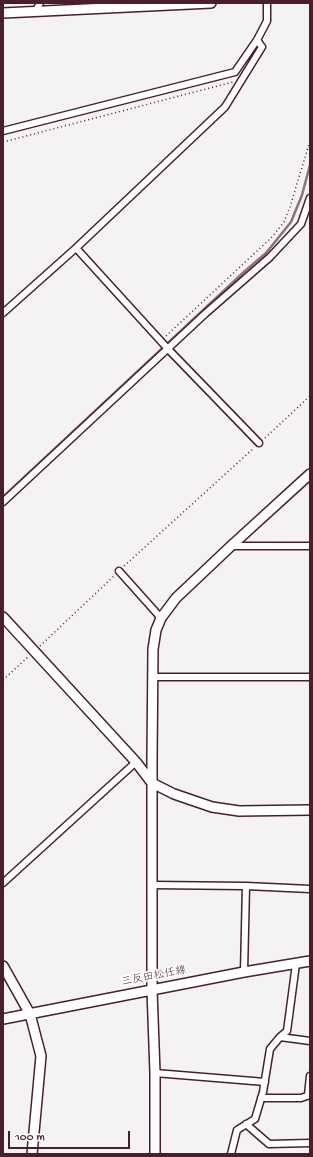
<!DOCTYPE html>
<meta charset="utf-8">
<style>
body{margin:0}
#map{position:relative;width:313px;height:1157px;overflow:hidden;background:#f4f2f2;font-family:"Gochi Hand",sans-serif}
canvas{display:block}
.frame{position:absolute;inset:0;border:4px solid #4a1f2b;pointer-events:none}
.scale{position:absolute;left:8px;top:1131px;width:122px;height:18px;box-sizing:border-box;border:2px solid #4a1f2b;border-top:0;padding-left:5px;font-size:12px;line-height:14px;white-space:nowrap;color:#4a1f2b;-webkit-text-stroke:3px #fff;paint-order:stroke}
</style>
<div id="map">
<canvas width="313" height="1157"></canvas>
<div class="frame"></div>
<div class="scale">100 m</div>
</div>
<script>
const c = document.querySelector('canvas').getContext('2d');
c.lineJoin = 'round';
function toPath(rows) {
  const path = new Path2D();
  for (const r of rows) {
    path.moveTo(r[0], r[1]);
    for (let i = 2; i < r.length; i += 2) path.lineTo(r[i], r[i + 1]);
  }
  return path;
}
function stroke(path, color, width, dash) {
  c.strokeStyle = color;
  c.lineWidth = width;
  c.lineCap = dash ? 'butt' : 'round';
  c.setLineDash(dash || []);
  c.stroke(path);
}
function write(font, color, halo, rows, align = 'center') {
  c.font = font + ' "Gochi Hand","Klee One",sans-serif';
  c.lineWidth = 3.5;
  c.setLineDash([]);
  c.textBaseline = 'middle';
  c.strokeStyle = halo;
  c.fillStyle = color;
  for (const [text, x, y, turn = 0] of rows) {
    c.save();
    c.translate(x, y);
    c.rotate((+turn || 0) * Math.PI / 180);
    c.textAlign = isNaN(turn) ? turn : align;
    if (halo) c.strokeText(text, 0, 0);
    c.fillText(text, 0, 0);
    c.restore();
  }
}
stroke(toPath([
 [3,497,245,271,266,253,291,222,302,195,310,165]
]), '#8d727a', 2.5);
const street = toPath([
 [35,12,40,3],
 [3,131,235,72,257,40,267,21,267,3],
 [76,248,168,349,259,443],
 [3,313,76,248,225,107,262,47,257,40],
 [3,502,206,313,270,257,301,224,310,198],
 [231,546,310,546],
 [119,571,161,618],
 [152,677,310,677],
 [3,883,136,762],
 [152,885,246,886,310,889],
 [244,972,246,886],
 [280,1037,310,1041],
 [155,1073,265,1082],
 [308,1095,310,1076],
 [261,1098,301,1098,310,1095],
 [246,1124,269,1144,310,1143],
 [231,1154,237,1130,255,1119,263,1092,270,1049,280,1037,287,1031,296,964]
]);
const secondary = toPath([
 [3,13,211,3],
 [3,617,136,762,152,783,174,794,212,807,239,811,310,810],
 [3,966,30,1014,41,1056,32,1154],
 [3,1019,244,972,310,961],
 [155,1154,155,1073,152,990,152,758,153,649,156,630,161,618,176,598,231,546,310,474]
]);
stroke(street, '#4a1f2b', 9);
stroke(secondary, '#4a1f2b', 12);
stroke(toPath([
 [3,142,233,82],
 [166,336,272,237,284,222,290,207,310,141],
 [265,438,310,396],
 [124,566,254,448],
 [40,646,114,576],
 [3,680,28,657]
]), '#4a1f2b', 1.5, [1, 3]);
stroke(street, '#fff', 6);
stroke(secondary, '#fff', 9);
write('11px', '#4a1f2b', '#fff', [
 ["三反田松任線",154,977,-11]
]);
</script>
